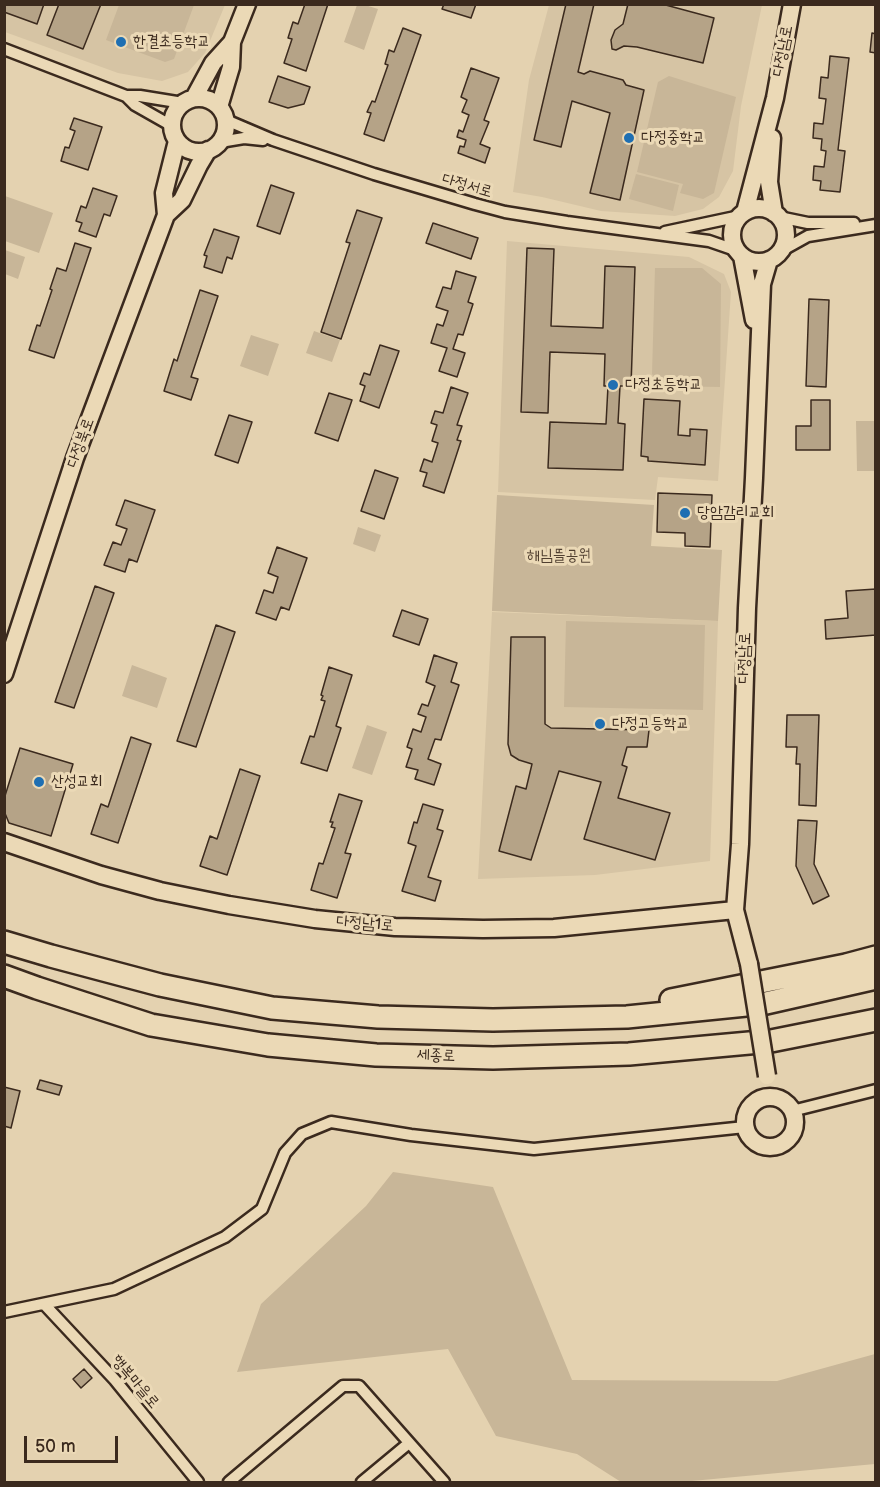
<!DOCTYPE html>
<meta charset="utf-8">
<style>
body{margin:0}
#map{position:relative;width:880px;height:1487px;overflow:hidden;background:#e4d2b0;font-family:"Balsamiq Sans",sans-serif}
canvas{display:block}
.frame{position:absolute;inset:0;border:6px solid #3b2a1e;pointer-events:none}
.scale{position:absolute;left:24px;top:1436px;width:94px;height:27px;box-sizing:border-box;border:3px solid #3b2a1e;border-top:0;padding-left:8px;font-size:18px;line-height:21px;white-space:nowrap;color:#3b2a1e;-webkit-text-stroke:4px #ebd9b6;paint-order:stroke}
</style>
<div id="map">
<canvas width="880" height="1487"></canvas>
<div class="frame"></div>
<div class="scale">50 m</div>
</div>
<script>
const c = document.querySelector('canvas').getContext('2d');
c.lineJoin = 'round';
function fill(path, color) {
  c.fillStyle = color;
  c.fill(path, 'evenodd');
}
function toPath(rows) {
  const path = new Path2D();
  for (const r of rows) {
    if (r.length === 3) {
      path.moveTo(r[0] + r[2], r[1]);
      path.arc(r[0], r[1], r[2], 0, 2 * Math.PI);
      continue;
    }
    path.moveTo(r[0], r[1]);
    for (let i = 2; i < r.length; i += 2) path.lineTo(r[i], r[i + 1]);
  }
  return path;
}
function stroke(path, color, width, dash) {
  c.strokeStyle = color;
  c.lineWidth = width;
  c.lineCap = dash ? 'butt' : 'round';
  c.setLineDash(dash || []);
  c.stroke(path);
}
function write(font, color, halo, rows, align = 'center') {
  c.font = font + ' "Balsamiq Sans","Poor Story",sans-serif';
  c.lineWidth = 6;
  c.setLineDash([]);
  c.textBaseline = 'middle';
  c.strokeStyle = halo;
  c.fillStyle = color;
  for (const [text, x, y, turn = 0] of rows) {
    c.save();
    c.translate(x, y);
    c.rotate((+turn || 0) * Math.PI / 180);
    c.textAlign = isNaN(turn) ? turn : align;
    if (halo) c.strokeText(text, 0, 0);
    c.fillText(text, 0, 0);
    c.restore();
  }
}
fill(toPath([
 [4,5,225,5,205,53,188,72,162,81,118,73,5,32],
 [549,5,762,5,741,106,733,171,719,197,703,209,675,216,601,211,542,197,513,192,529,80],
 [507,241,689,257,724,274,731,292,718,481,658,477,655,500,498,492],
 [492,612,718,621,710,861,595,875,478,879]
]), '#d6c4a4');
fill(toPath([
 [119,5,194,5,174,59,165,62,106,40],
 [357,5,365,5,378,9,364,50,344,42],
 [669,76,736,97,714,193,703,199,680,193,683,184,637,172,658,82],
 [636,174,679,185,673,211,629,199],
 [5,196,53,213,39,253,5,241],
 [5,250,25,257,18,279,5,274],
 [655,268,702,268,721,284,720,387,662,386,652,374],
 [314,331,340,340,332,362,306,353],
 [251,335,279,344,268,376,240,366],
 [856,421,875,421,875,471,857,471],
 [497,495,654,505,651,546,722,550,718,621,492,611],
 [358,527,381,535,375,552,353,544],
 [566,621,705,625,703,710,564,707],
 [132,665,167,678,157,708,122,696],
 [367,725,387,732,372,775,352,768],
 [393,1172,493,1187,572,1380,777,1381,875,1354,875,1464,681,1482,621,1482,577,1454,496,1436,448,1349,237,1372,261,1304,366,1206]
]), '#c8b698');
const building = toPath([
 [4,4,44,4,37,24,4,12,4,4],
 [59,4,101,4,83,49,47,35,59,4],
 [305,4,328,4,306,71,284,63,292,39,288,38,293,22,298,24,305,4],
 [444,4,476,4,471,18,442,9,444,4],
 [566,4,594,4,578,72,584,74,590,71,623,80,626,85,644,90,620,200,590,193,610,113,572,101,561,147,534,140,566,4],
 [628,4,662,4,714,18,703,63,637,47,624,46,616,50,612,49,611,40,615,30,623,24,628,4],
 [403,28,421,35,384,141,364,134,371,113,367,112,372,101,375,102,388,65,385,64,389,50,394,52,403,28],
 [872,33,876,34,876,53,870,52,872,33],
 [830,56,849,58,838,150,845,151,840,192,820,190,821,181,813,180,814,166,824,167,826,151,821,150,822,139,813,138,814,123,823,124,826,99,819,98,821,77,828,78,830,56],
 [471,68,499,78,484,120,489,122,480,144,490,148,485,163,458,153,460,146,464,147,466,140,457,137,459,130,463,132,469,115,462,112,467,100,461,97,471,68],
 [278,76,310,87,304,104,288,108,269,102,278,76],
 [74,118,102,127,88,170,61,161,65,147,69,148,75,131,70,129,74,118],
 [271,185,294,193,280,234,257,226,271,185],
 [93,188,117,196,110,216,104,214,96,237,79,231,82,223,76,221,81,206,86,208,93,188],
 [357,210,382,218,341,339,321,332,350,243,346,242,357,210],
 [433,223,478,238,471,259,426,243,433,223],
 [214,229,239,237,232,259,227,257,222,273,204,267,207,256,204,255,214,229],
 [75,243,91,248,54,358,29,350,37,325,40,326,52,290,50,289,57,268,66,271,75,243],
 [527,248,554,249,551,326,603,328,605,266,635,267,631,386,620,386,618,423,625,424,623,470,548,468,550,422,606,424,608,386,604,386,605,354,550,352,548,413,521,412,527,248],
 [456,271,476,277,468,302,473,304,463,335,458,334,453,349,465,353,457,377,439,371,447,348,431,343,437,324,443,326,448,311,436,307,443,287,451,289,456,271],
 [200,290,218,296,191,377,198,379,191,400,164,391,174,359,177,361,200,290],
 [809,299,829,300,826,387,806,386,809,299],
 [380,345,399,351,379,408,360,401,365,386,360,384,364,373,370,375,380,345],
 [451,387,468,393,457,425,462,426,457,440,461,441,444,493,423,486,427,473,420,471,424,459,432,462,438,443,432,441,437,425,431,423,435,411,443,413,451,387],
 [329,393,352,400,338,441,315,433,329,393],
 [644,399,680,401,678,435,690,436,690,429,707,430,705,465,648,461,648,457,641,456,644,399],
 [811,400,830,400,830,450,796,450,796,426,811,426,811,400],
 [229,415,252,422,238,463,215,455,229,415],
 [375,470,398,478,384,519,361,511,375,470],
 [658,493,712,495,710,547,685,546,685,533,657,532,658,493],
 [125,500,155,510,137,562,129,559,125,572,104,565,113,542,121,545,127,529,116,525,125,500],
 [277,547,307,558,289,610,281,607,276,620,256,613,264,590,273,593,278,577,268,573,277,547],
 [95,586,114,593,74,708,55,702,95,586],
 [876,589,876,635,826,639,825,620,848,618,846,591,876,589],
 [402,610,428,619,419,645,393,636,402,610],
 [216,625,235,632,196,747,177,741,216,625],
 [511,637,545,637,545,724,551,728,649,730,647,747,627,747,622,765,627,767,618,798,670,813,655,860,584,839,601,782,559,771,531,860,499,851,516,786,526,789,532,764,519,760,511,755,508,744,511,637],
 [434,655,457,663,451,682,459,685,441,740,435,739,428,759,441,764,434,785,415,779,418,770,406,767,412,749,407,747,413,729,421,732,426,717,418,714,422,704,428,706,435,686,426,682,434,655],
 [329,667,352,675,336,726,341,728,327,771,301,763,310,736,314,737,325,701,321,700,323,696,321,695,329,667],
 [787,715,819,715,816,806,799,805,800,764,796,764,797,747,786,747,787,715],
 [131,737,151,744,118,843,91,834,101,804,108,807,131,737],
 [20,748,73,764,51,836,9,823,4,811,4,799,20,748],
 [240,769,260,776,227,875,200,866,210,836,217,839,240,769],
 [339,794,362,801,345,853,351,854,337,898,311,890,319,863,323,864,335,828,331,827,333,822,330,822,339,794],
 [423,804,443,810,437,829,443,831,428,877,441,881,435,901,402,891,416,846,408,843,414,822,417,823,423,804],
 [798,820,817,821,814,864,829,896,813,904,796,866,798,820],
 [40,1080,62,1086,59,1095,37,1089,40,1080],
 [4,1087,20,1091,11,1128,4,1126,4,1087],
 [84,1369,92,1378,81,1388,73,1379,84,1369]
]);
fill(building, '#b5a387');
stroke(building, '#3b2a1e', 1.5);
const street = toPath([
 [4,49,126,96,135,105,172,126],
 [126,96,140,96,183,103],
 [226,120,273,140,374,174,475,204,505,212,567,222,709,241,738,251],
 [220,142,244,138,263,140],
 [779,217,808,223,854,223],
 [665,232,740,216],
 [781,251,808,236,876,225],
 [792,1111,876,1090],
 [44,1304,115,1380,198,1482],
 [4,1312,114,1289,225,1237,262,1209,285,1153,302,1134,331,1122,411,1135,534,1149,745,1127],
 [229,1482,343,1386,359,1386,444,1482],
 [362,1482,409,1443]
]);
const secondary = toPath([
 [194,98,213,63,232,42,247,4],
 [199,125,27],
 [219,107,231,67,232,42],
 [772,138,769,182,774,213],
 [759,235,27],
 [745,212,775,98,792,4],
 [166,215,164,193,177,141],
 [742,256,754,320],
 [4,674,75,458,166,215,182,200,199,165,208,150],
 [4,842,101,875,160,891,229,905,315,919,395,927,483,929,554,928,735,910],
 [749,964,735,910,740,844,747,608,754,478,762,284,769,260],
 [770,1122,25]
]);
const highway = toPath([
 [4,942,51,956,160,985,272,1008,378,1017,493,1020,627,1017,766,1003,876,978],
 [4,976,37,988,151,1025,268,1045,376,1055,493,1058,629,1054,771,1041,876,1020],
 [671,1000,846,965,876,957]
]);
stroke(street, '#3b2a1e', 15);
stroke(secondary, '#3b2a1e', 21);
stroke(highway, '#3b2a1e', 26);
stroke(street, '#ebd9b6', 10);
stroke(secondary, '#ebd9b6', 16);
stroke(highway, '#ebd9b6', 21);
const secondaryBridge = toPath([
 [749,964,767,1076]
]);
stroke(secondaryBridge, '#3b2a1e', 21, []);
stroke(secondaryBridge, '#ebd9b6', 16);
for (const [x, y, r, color] of [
 [121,42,6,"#1f6fb2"],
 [629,138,6,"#1f6fb2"],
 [613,385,6,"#1f6fb2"],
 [685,513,6,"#1f6fb2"],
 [600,724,6,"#1f6fb2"],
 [39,782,6,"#1f6fb2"]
]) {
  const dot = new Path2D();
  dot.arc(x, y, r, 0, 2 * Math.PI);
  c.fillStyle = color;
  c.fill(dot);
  stroke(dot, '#ebd9b6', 2);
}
write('16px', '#3b2a1e', '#ebd9b6', [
 ["한결초등학교",133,42],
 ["다정중학교",641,138],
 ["다정초등학교",625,385],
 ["당암감리교회",697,513],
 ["다정고등학교",612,724],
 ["산성교회",51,782]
], 'left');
write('16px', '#3b2a1e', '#ebd9b6', [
 ["다정남로",783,51,-79],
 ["다정서로",467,186,16],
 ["다정북로",81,443,-70],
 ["다정남로",745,658,-88],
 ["다정남1로",365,924,5],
 ["세종로",436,1056,2],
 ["행복마을로",135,1382,50]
]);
write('16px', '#503f30', '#ebd9b6', [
 ["해님뜰공원",559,556]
]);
</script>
